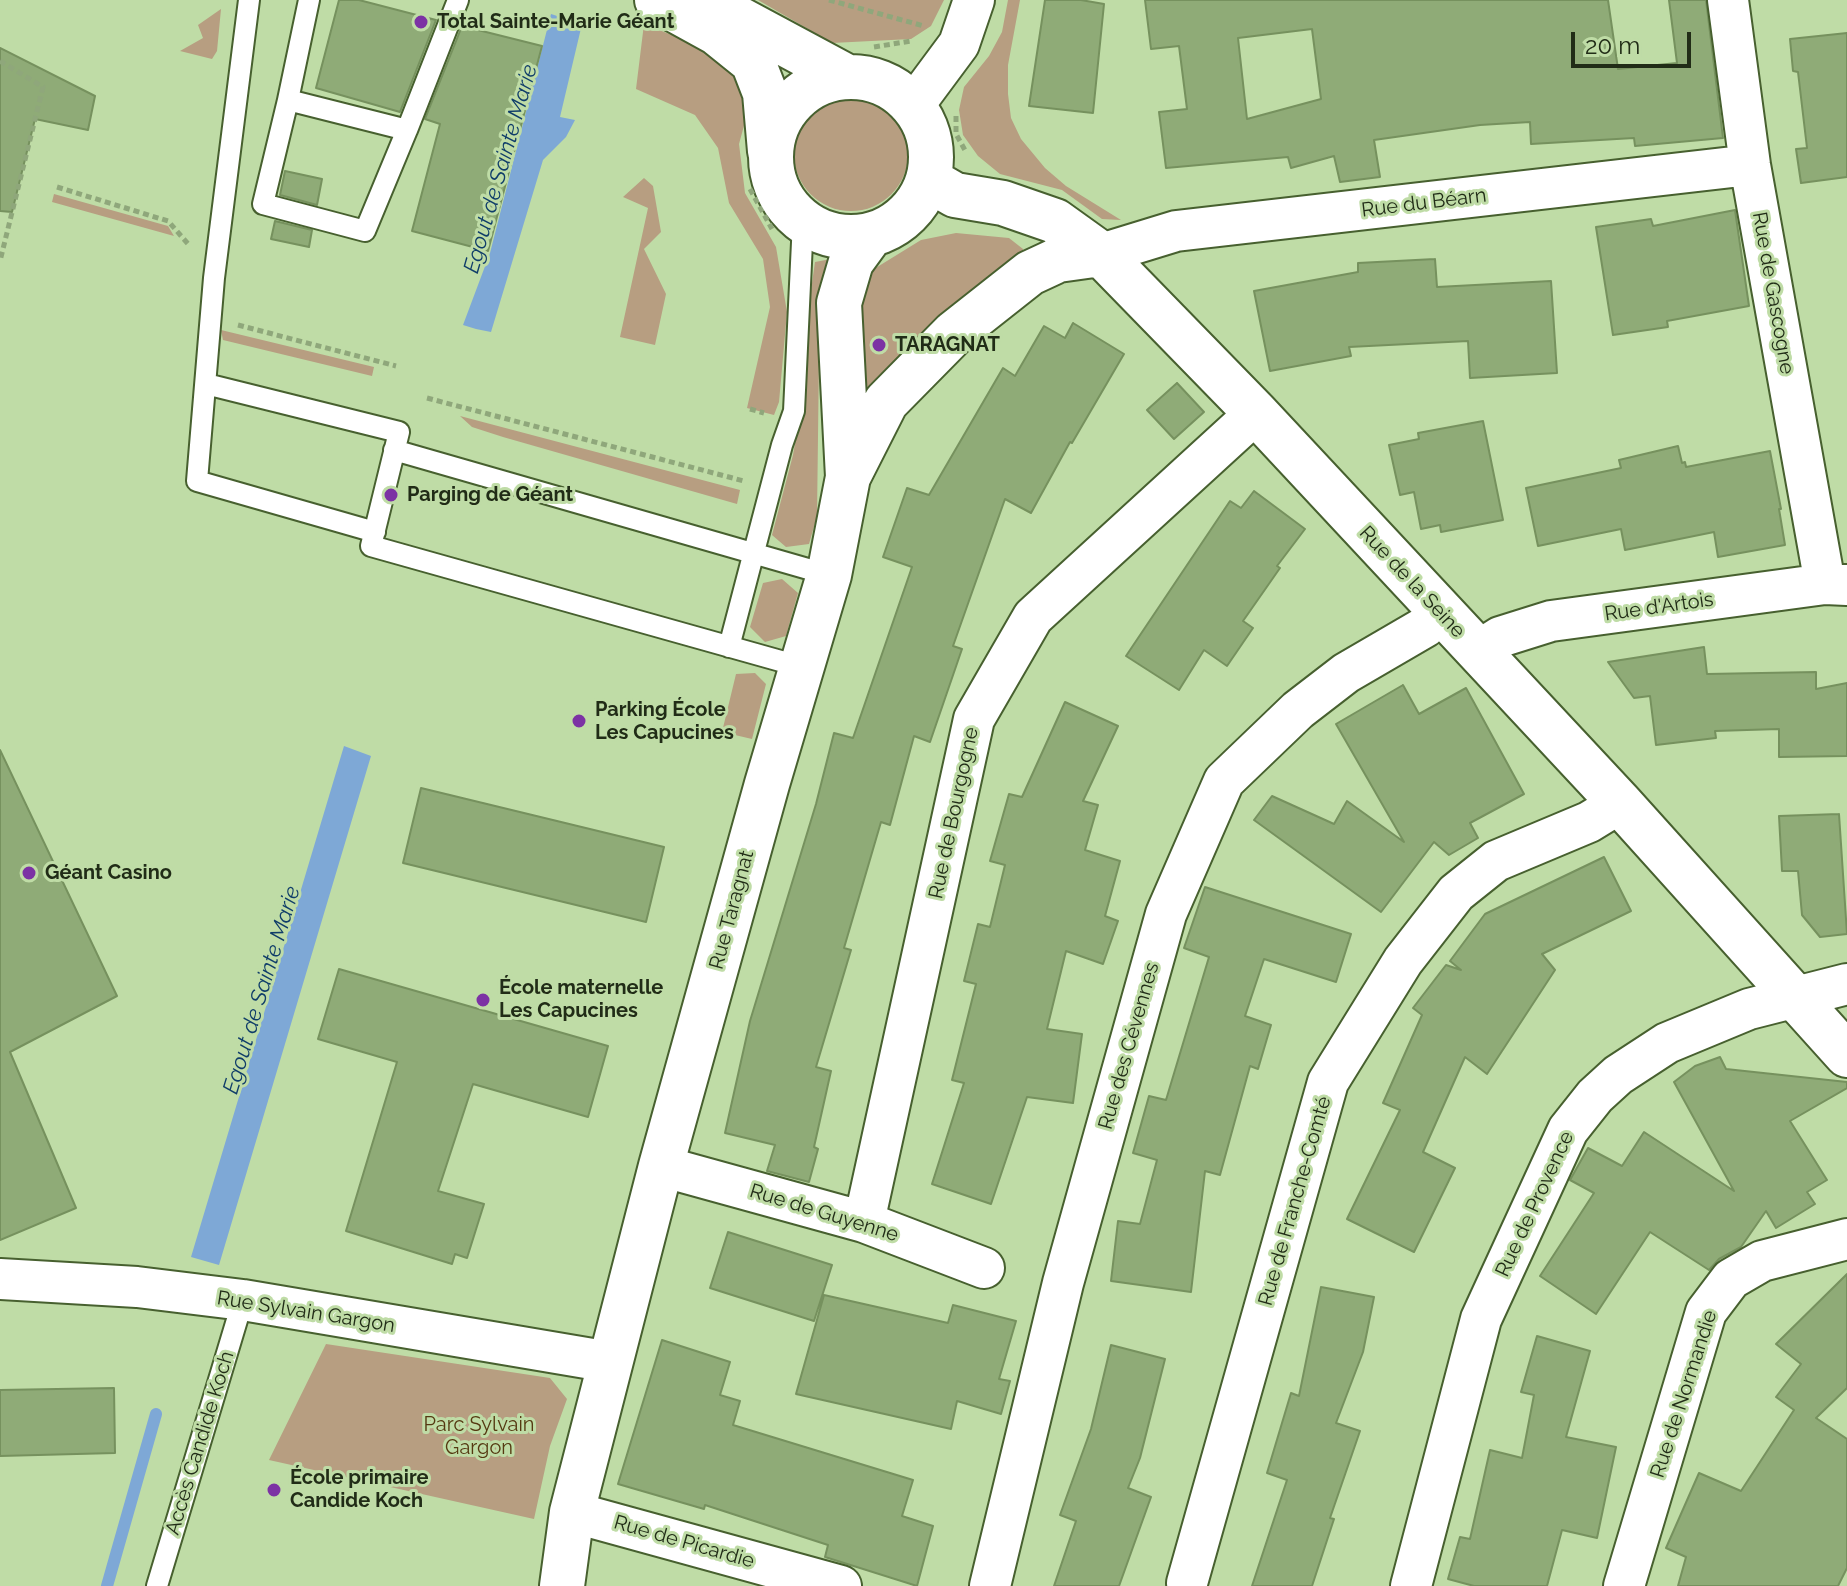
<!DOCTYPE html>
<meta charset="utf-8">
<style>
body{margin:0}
#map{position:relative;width:1847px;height:1586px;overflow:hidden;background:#bfdca6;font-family:Raleway,sans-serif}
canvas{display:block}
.scale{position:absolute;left:1571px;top:32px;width:120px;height:36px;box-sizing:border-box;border:4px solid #212c17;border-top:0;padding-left:10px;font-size:24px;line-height:28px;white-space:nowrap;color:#212c17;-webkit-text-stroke:6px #bfdca6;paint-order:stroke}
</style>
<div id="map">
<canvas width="1847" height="1586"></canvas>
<div class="scale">20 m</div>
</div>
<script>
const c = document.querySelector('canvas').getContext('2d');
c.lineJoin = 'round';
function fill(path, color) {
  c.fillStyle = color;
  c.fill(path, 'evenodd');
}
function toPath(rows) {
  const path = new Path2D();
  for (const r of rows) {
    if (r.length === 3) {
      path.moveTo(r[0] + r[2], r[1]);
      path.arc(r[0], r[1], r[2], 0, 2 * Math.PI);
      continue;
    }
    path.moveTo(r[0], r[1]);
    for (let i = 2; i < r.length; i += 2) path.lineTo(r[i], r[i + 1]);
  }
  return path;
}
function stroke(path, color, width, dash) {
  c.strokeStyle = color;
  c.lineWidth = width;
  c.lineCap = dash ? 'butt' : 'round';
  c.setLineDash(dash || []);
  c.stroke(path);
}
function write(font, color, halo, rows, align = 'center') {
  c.font = font + ' Raleway,sans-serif';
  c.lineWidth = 6;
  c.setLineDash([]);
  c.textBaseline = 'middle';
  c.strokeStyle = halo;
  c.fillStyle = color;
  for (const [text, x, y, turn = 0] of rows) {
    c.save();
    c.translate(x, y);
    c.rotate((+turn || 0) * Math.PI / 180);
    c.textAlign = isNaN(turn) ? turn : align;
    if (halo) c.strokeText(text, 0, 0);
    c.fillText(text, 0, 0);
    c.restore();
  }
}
fill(toPath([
 [758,0,944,0,931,26,911,39,832,43],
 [1008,0,1020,0,1008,65,1008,94,1011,118,1021,139,1045,168,1066,186,1121,220,1102,219,1062,190,1000,174,978,156,963,135,959,110,964,87,989,56,1002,32],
 [221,9,217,51,212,59,180,51,203,38,198,25],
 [644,24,732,59,751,100,739,144,745,193,776,247,787,312,779,402,774,415,747,408,770,307,763,259,729,203,718,148,695,115,636,89],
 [851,154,57],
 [644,178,653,186,661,232,644,249,666,294,655,345,620,337,648,208,623,197],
 [54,194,168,226,174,236,52,202],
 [956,233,1009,238,1023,249,1024,268,855,438,861,277,921,240],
 [831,259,824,290,819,357,817,516,809,544,786,547,772,535,793,455,807,374,809,304,815,262],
 [221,330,374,367,372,376,223,340],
 [460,416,740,490,737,504,503,437,472,427],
 [782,579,798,593,786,636,765,642,750,627,763,583],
 [755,673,766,684,752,739,722,732,736,674],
 [326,1344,550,1378,567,1399,550,1446,534,1519,269,1460]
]), '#b79e81');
fill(toPath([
 [551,14,582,24,560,117,575,120,566,137,543,160,491,332,476,329,463,325,490,253],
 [344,746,371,756,219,1265,191,1257]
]), '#7ea8d6');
stroke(toPath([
 [107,1586,156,1414]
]), '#7ea8d6', 12);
const building = toPath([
 [339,0,359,0,436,20,400,112,316,88,339,0],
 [1045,0,1081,0,1104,4,1093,113,1029,106,1045,0],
 [1145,0,1608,0,1618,69,1677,63,1669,0,1706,0,1723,138,1635,146,1634,138,1531,144,1530,122,1480,125,1374,140,1380,177,1340,182,1334,156,1291,168,1288,157,1166,168,1159,112,1187,109,1179,46,1151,49,1145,0],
 [1312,29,1321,99,1247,119,1238,38,1312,29],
 [462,26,542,46,488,251,412,231,440,124,425,119,462,26],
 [1847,33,1847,177,1801,183,1796,149,1807,148,1798,72,1793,71,1790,39,1847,33],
 [0,48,95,96,88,130,35,119,12,212,0,211,0,48],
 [285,171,322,179,317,205,280,195,285,171],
 [1735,210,1749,306,1667,321,1668,327,1613,335,1596,227,1651,219,1653,226,1735,210],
 [275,221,312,230,309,247,271,239,275,221],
 [1435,259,1437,287,1551,281,1557,373,1470,378,1468,341,1349,347,1351,356,1270,371,1254,291,1358,272,1358,263,1435,259],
 [1073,323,1124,354,1072,443,1070,442,1031,513,1005,499,953,646,962,649,930,742,914,736,890,825,881,822,844,948,851,950,816,1067,831,1071,814,1147,818,1149,809,1182,767,1171,775,1145,725,1133,750,1021,816,804,834,733,853,738,912,567,883,557,907,488,929,495,1003,368,1015,376,1044,326,1065,338,1073,323],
 [1177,383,1204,412,1174,439,1147,410,1177,383],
 [1483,421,1503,520,1441,532,1440,525,1421,529,1414,492,1400,495,1389,445,1419,439,1418,433,1483,421],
 [1678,446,1682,463,1685,462,1686,467,1770,451,1781,509,1779,509,1785,545,1718,557,1714,532,1625,550,1621,529,1538,546,1526,488,1621,468,1619,460,1678,446],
 [1254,491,1305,529,1277,566,1280,568,1243,621,1253,628,1227,666,1204,650,1179,690,1126,656,1230,501,1241,508,1254,491],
 [1704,647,1707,674,1816,672,1816,689,1847,683,1847,756,1779,757,1779,729,1715,731,1716,738,1656,745,1650,696,1634,698,1608,662,1704,647],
 [1403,685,1419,714,1466,688,1524,794,1470,823,1478,838,1449,855,1434,842,1381,912,1254,820,1272,796,1334,824,1347,801,1404,842,1336,724,1403,685],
 [1065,702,1118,726,1083,801,1098,805,1085,850,1120,861,1105,916,1118,921,1103,964,1066,951,1047,1029,1082,1034,1073,1103,1027,1097,991,1204,932,1184,964,1083,952,1080,976,984,964,981,978,924,990,927,1005,865,990,861,1009,794,1022,797,1065,702],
 [0,750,117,996,10,1052,76,1208,0,1240,0,750],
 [421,788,664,847,646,922,403,863,421,788],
 [1839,814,1847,934,1820,937,1802,915,1798,871,1782,871,1779,816,1839,814],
 [1604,857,1631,911,1542,954,1555,970,1487,1074,1465,1057,1423,1152,1455,1168,1414,1252,1347,1219,1400,1110,1383,1103,1422,1015,1413,1008,1446,965,1461,970,1450,961,1485,914,1604,857],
 [1205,887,1351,934,1336,982,1264,959,1245,1016,1271,1025,1258,1069,1250,1066,1220,1175,1205,1171,1191,1292,1111,1281,1118,1221,1140,1224,1157,1160,1133,1153,1149,1096,1166,1100,1209,957,1184,948,1205,887],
 [339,969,608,1046,588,1117,473,1084,438,1191,484,1204,467,1258,455,1254,452,1264,346,1231,397,1062,318,1039,339,969],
 [1720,1057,1726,1069,1847,1082,1847,1088,1790,1121,1827,1180,1807,1192,1815,1204,1776,1228,1766,1211,1741,1247,1719,1259,1709,1270,1650,1232,1596,1314,1540,1276,1594,1193,1570,1180,1588,1148,1622,1166,1644,1132,1734,1191,1674,1082,1695,1066,1720,1057],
 [728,1232,832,1265,814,1321,710,1288,728,1232],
 [1847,1274,1847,1388,1816,1418,1847,1439,1847,1568,1838,1586,1678,1586,1686,1557,1666,1548,1699,1473,1741,1491,1794,1410,1776,1397,1801,1364,1776,1344,1847,1274],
 [1321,1287,1374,1297,1363,1352,1336,1423,1360,1431,1330,1518,1334,1519,1312,1586,1252,1586,1287,1480,1267,1473,1291,1393,1299,1396,1321,1287],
 [824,1295,948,1323,953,1305,1016,1321,999,1379,1010,1381,1001,1414,957,1401,951,1429,796,1394,824,1295],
 [1537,1336,1590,1351,1566,1437,1616,1447,1597,1538,1562,1530,1547,1586,1474,1586,1448,1579,1460,1537,1470,1539,1490,1450,1522,1458,1534,1395,1521,1392,1537,1336],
 [662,1340,730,1362,720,1395,740,1401,733,1425,913,1480,902,1516,933,1526,917,1586,825,1557,828,1545,705,1505,704,1509,618,1484,662,1340],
 [1111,1345,1165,1359,1140,1458,1128,1488,1151,1497,1119,1586,1054,1586,1076,1521,1060,1515,1091,1429,1111,1345],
 [114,1388,115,1453,0,1456,0,1390,114,1388]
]);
fill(building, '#8fab77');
stroke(building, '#76915e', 2);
const service = toPath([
 [249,0,214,278,197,481,375,532],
 [309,0,288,100,407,130,458,0],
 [288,100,263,204,365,231,407,130],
 [206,384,399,432,371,546,802,667],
 [394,450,829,575],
 [729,647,782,445,794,411,803,221],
 [157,1586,243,1300]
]);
const minor = toPath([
 [1728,0,1750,165,1825,584],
 [913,106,959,44,974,0],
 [1101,254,1176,231,1750,165],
 [1478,651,1500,637,1551,621,1825,584,1847,585],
 [661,1166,864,1222,984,1268],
 [864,1222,974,719,1033,617,1256,413],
 [0,1279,137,1287,243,1300,610,1362],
 [572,1512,841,1586],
 [1187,1583,1328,1082,1403,961,1456,893,1496,861,1589,822,1620,803],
 [990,1586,1063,1283,1166,914,1224,781,1298,710,1346,673,1425,627,1440,612],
 [1411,1586,1481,1319,1568,1130,1595,1096,1618,1075,1667,1043,1749,1009,1847,984],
 [1624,1586,1706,1312,1731,1279,1762,1261,1847,1239]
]);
const tertiary = toPath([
 [657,0,717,33,753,62,765,93,770,151],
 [715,6,847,77],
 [851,157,80],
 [929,180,955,195,1003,203,1055,221,1101,254,1256,413,1620,803,1847,1055],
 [849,475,886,402,954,333,1030,273,1058,260,1101,254],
 [562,1586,572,1512,661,1166,767,784,829,575,848,477,839,303,851,262,870,236]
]);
stroke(service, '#47602f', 24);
stroke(minor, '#47602f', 44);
stroke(tertiary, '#47602f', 48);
stroke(toPath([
 [829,0,924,26],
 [874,47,911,41],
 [0,61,43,87,0,261],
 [956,116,956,134,966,152],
 [57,187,168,221,189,245],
 [750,189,772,229],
 [238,325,396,366],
 [427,398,744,481],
 [750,409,764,413]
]), '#8fa77b', 5, [6, 4]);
stroke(service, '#fff', 20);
stroke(minor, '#fff', 40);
stroke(tertiary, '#fff', 44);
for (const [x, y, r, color] of [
 [421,22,8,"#7c32a4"],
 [879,345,8,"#7c32a4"],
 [391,495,8,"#7c32a4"],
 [579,721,8,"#7c32a4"],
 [29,873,8,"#7c32a4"],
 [483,1000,8,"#7c32a4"],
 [274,1490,8,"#7c32a4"]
]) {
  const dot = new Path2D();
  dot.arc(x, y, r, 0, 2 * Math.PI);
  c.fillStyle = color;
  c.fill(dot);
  stroke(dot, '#bfdca6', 3);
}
write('bold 20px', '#212c17', '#bfdca6', [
 ["Total Sainte-Marie Géant",437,22],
 ["TARAGNAT",895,345],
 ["Parging de Géant",407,495],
 ["Parking École",595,710],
 ["Les Capucines",595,733],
 ["Géant Casino",45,873],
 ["École maternelle",499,988],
 ["Les Capucines",499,1011],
 ["École primaire",290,1478],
 ["Candide Koch",290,1501]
], 'left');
write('20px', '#212c17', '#bfdca6', [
 ["Rue du Béarn",1424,203,-7],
 ["Rue de Gascogne",1773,293,80],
 ["Rue de la Seine",1412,582,47],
 ["Rue d'Artois",1659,607,-8],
 ["Rue de Bourgogne",954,813,-78],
 ["Rue Taragnat",732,910,-75],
 ["Rue des Cévennes",1129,1046,-74],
 ["Rue de Franche-Comté",1295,1201,-74],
 ["Rue de Provence",1535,1204,-65],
 ["Rue de Guyenne",824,1213,17],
 ["Rue Sylvain Gargon",306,1312,9],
 ["Rue de Normandie",1684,1394,-72],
 ["Accès Candide Koch",200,1443,-73],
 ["Rue de Picardie",684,1542,16]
]);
write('20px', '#553811', '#bfdca6', [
 ["Parc Sylvain",479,1425],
 ["Gargon",479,1448]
]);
write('italic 22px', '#103d69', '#bfdca6', [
 ["Egout de Sainte Marie",501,169,-74],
 ["Egout de Sainte Marie",262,990,-73]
]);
</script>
